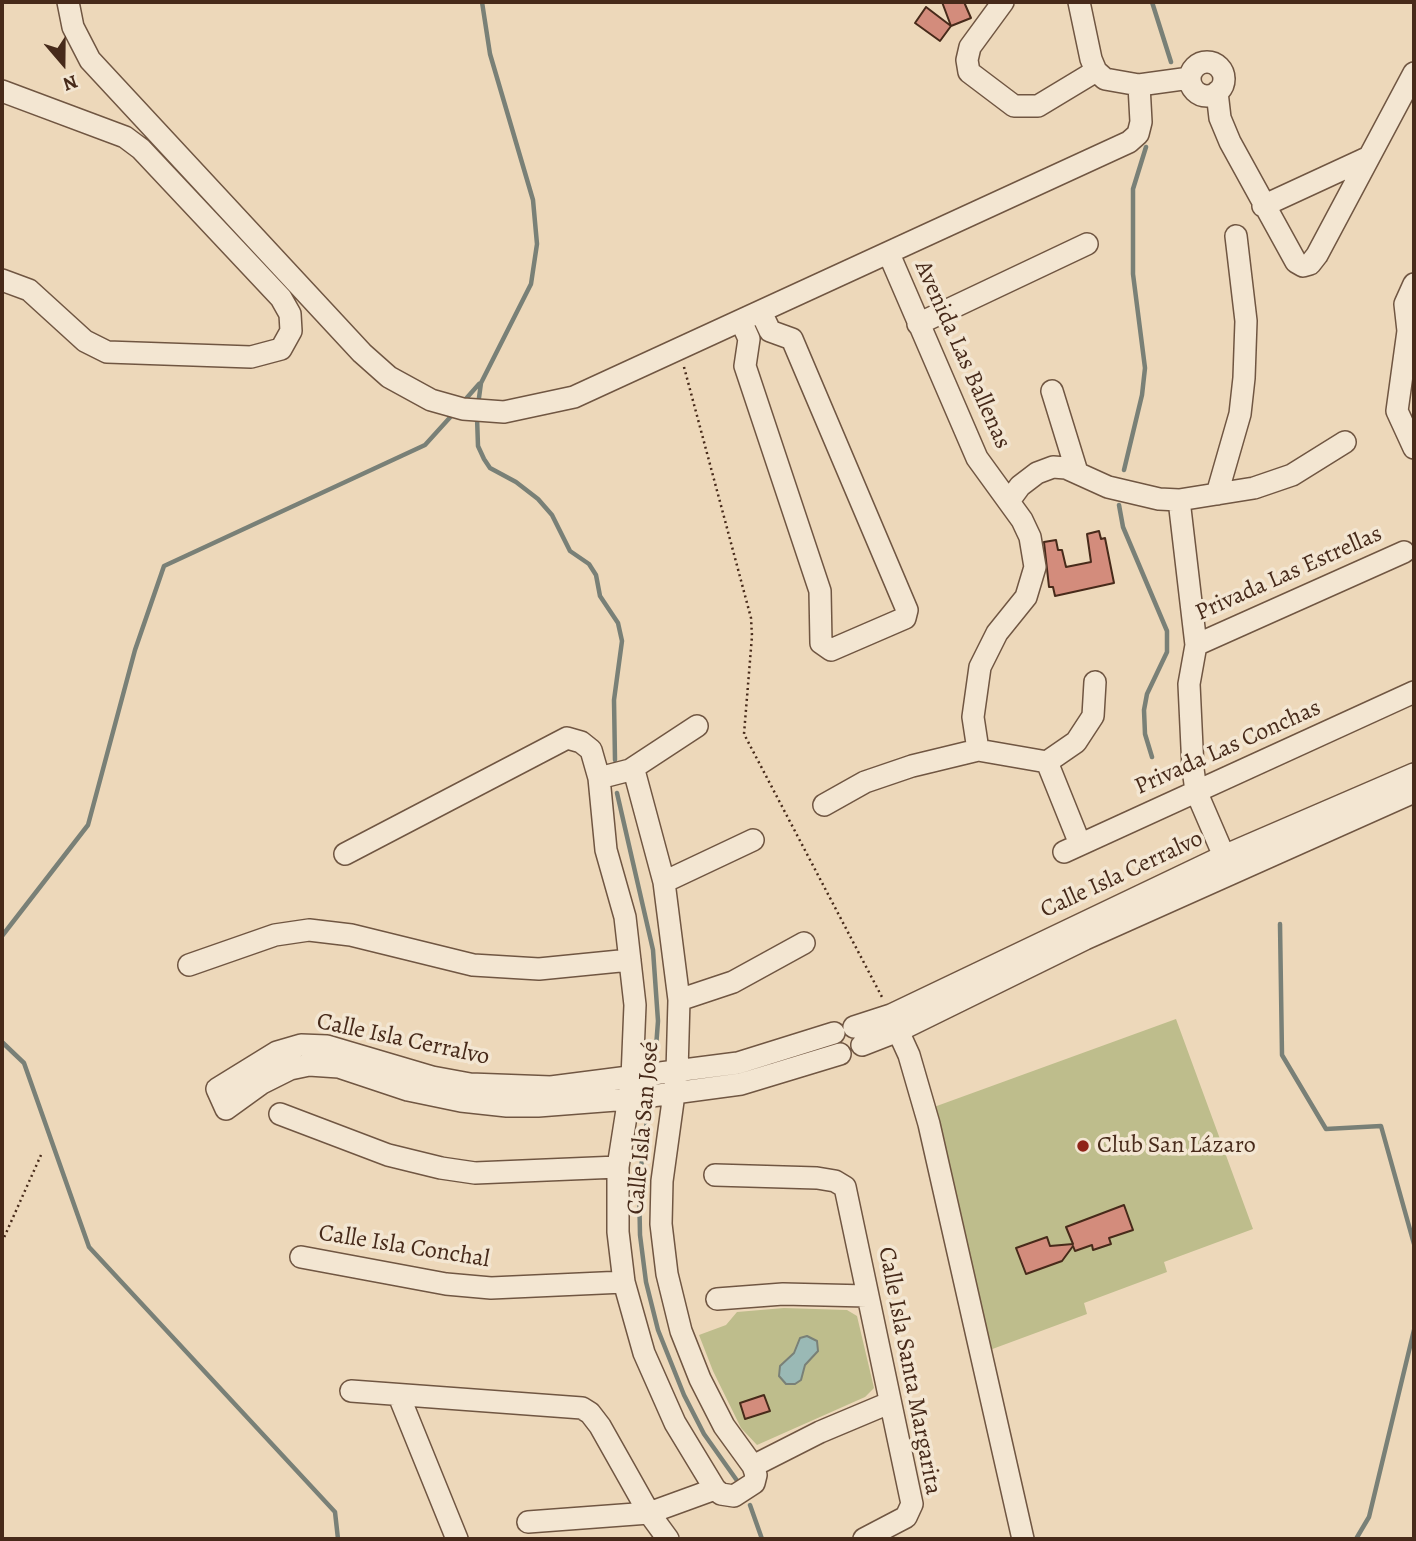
<!DOCTYPE html>
<meta charset="utf-8">
<style>
body{margin:0}
#map{position:relative;width:1416px;height:1541px;overflow:hidden;background:#edd8ba;font-family:Alegreya,serif}
canvas{display:block}
.frame{position:absolute;inset:0;border:4px solid #472a1a;pointer-events:none}
.north{position:absolute;left:28px;top:28px;width:70px;height:70px;-webkit-text-stroke:5px #f3e6d2;paint-order:stroke;rotate:160deg;font-size:19px;font-weight:700;line-height:28px;text-align:center;color:#472a1a}
.north::after{content:'';display:block;margin:auto;width:24px;height:32px;background:#472a1a;clip-path:polygon(50% 0,100% 100%,50% 72%,0 100%)}
</style>
<div id="map">
<canvas width="1416" height="1541"></canvas>
<div class="frame"></div>
<div class="north">N</div>
</div>
<script>
const c = document.querySelector('canvas').getContext('2d');
c.lineJoin = 'round';
function fill(path, color) {
  c.fillStyle = color;
  c.fill(path, 'evenodd');
}
function toPath(rows) {
  const path = new Path2D();
  for (const r of rows) {
    if (r.length === 3) {
      path.moveTo(r[0] + r[2], r[1]);
      path.arc(r[0], r[1], r[2], 0, 2 * Math.PI);
      continue;
    }
    path.moveTo(r[0], r[1]);
    for (let i = 2; i < r.length; i += 2) path.lineTo(r[i], r[i + 1]);
  }
  return path;
}
function stroke(path, color, width, dash) {
  c.strokeStyle = color;
  c.lineWidth = width;
  c.lineCap = dash ? 'butt' : 'round';
  c.setLineDash(dash || []);
  c.stroke(path);
}
function write(font, color, halo, rows, align = 'center') {
  c.font = font + ' Alegreya,serif';
  c.lineWidth = 7;
  c.setLineDash([]);
  c.textBaseline = 'middle';
  c.strokeStyle = halo;
  c.fillStyle = color;
  for (const [text, x, y, turn = 0] of rows) {
    c.save();
    c.translate(x, y);
    c.rotate((+turn || 0) * Math.PI / 180);
    c.textAlign = isNaN(turn) ? turn : align;
    if (halo) c.strokeText(text, 0, 0);
    c.fillText(text, 0, 0);
    c.restore();
  }
}
fill(toPath([
 [1176,1019,1253,1229,1164,1262,1167,1272,1084,1303,1087,1314,987,1351,934,1107],
 [784,1308,847,1310,857,1316,874,1388,865,1397,757,1445,741,1428,713,1371,699,1335,726,1325,737,1312]
]), '#bebd8c');
const water = toPath([
 [807,1336,817,1341,818,1351,805,1365,801,1380,795,1384,786,1384,779,1376,780,1366,794,1353,800,1338,807,1336]
]);
fill(water, '#9ab9b5');
stroke(water, '#798077', 2);
stroke(toPath([
 [1152,2,1171,62],
 [464,401,479,384],
 [478,405,481,383,531,284,537,244,533,200,490,54,482,2],
 [477,417,478,446,484,459,490,468,516,482,538,499,552,515,570,551,589,564,596,575,600,596,618,623,622,641,614,700,615,760],
 [1124,470,1142,395,1145,368,1133,274,1133,189,1146,147],
 [1119,505,1123,527,1167,631,1167,652,1147,694,1144,710,1145,734,1152,757],
 [617,793,653,950,658,1021,655,1061],
 [1280,924,1282,1055,1326,1129,1381,1126,1414,1244],
 [2,936,88,825,135,650,164,566,425,445,454,413],
 [2,1042,24,1063,89,1247,335,1512,338,1539],
 [649,1104,639,1184,640,1235,646,1282,658,1330,684,1395,704,1434,738,1482],
 [750,1505,762,1539],
 [1356,1539,1369,1517,1414,1330]
]), '#798077', 4.5);
const building = toPath([
 [942,2,964,2,971,18,951,26,942,2],
 [926,7,951,26,940,41,915,23,926,7],
 [1099,531,1101,539,1105,538,1114,583,1055,596,1053,587,1049,587,1044,542,1056,540,1058,550,1062,550,1066,567,1091,562,1087,534,1099,531],
 [1124,1205,1133,1230,1109,1238,1111,1244,1093,1250,1092,1245,1075,1251,1073,1246,1062,1261,1026,1274,1016,1248,1047,1237,1050,1246,1073,1244,1066,1227,1124,1205],
 [764,1395,770,1411,745,1419,740,1403,764,1395]
]);
fill(building, '#d38c7c');
stroke(building, '#472a1a', 2);
const minor = toPath([
 [68,2,73,27,90,60,362,353,389,377,431,400,463,409,504,412,574,397,1129,142,1138,134,1141,122,1139,85],
 [1003,2,970,47,967,60,969,72,1014,106,1038,106,1096,71],
 [1079,2,1091,59,1096,71,1105,79,1139,85,1190,78],
 [1207,79,17],
 [2,91,125,137,141,149,281,298,290,314,291,331,281,349,251,357,107,352,85,341,29,290,2,280],
 [1217,92,1220,118,1230,142,1296,262,1303,266,1310,264,1317,255,1414,73],
 [1263,206,1367,158],
 [889,254,977,458,1022,520,1030,537,1035,567,1026,597,997,633,980,667,973,717,978,750,1047,762,1080,844],
 [1414,284,1405,304,1408,331,1397,411,1414,448],
 [741,321,749,339,745,366,820,591,821,643,831,650,905,618,907,610,792,339,770,331,761,312],
 [918,324,1087,244],
 [1052,391,1077,472],
 [1217,494,1240,414,1244,378,1246,321,1236,236],
 [1179,500,1196,645,1189,684,1193,769,1196,791,1224,856],
 [1009,501,1020,486,1037,473,1053,467,1066,468,1108,487,1159,499,1179,500,1254,488,1292,475,1345,442],
 [1196,645,1404,552],
 [1047,762,1076,742,1093,716,1095,682],
 [630,770,697,726],
 [824,805,865,782,912,766,978,750],
 [1064,852,1414,692],
 [345,854,567,738,581,742,591,750,599,778,606,850,625,917,635,1005,632,1078,618,1167,618,1232,624,1282,644,1353,675,1423,715,1489,721,1494,734,1496,754,1483,756,1475,753,1466,724,1426,700,1379,681,1331,667,1274,661,1224,662,1181,677,1072,679,1000,664,882,635,774,630,770,599,778],
 [664,882,753,840],
 [189,965,275,935,309,930,351,935,473,965,539,969,630,960],
 [679,1000,733,982,804,943],
 [893,1020,909,1055,929,1124,1023,1539],
 [854,1027,891,1015,1224,856,1414,774],
 [834,1033,738,1063,551,1087,470,1084,432,1077,327,1046,301,1045,277,1052,217,1089,226,1109,262,1083,290,1069,309,1065,339,1067,408,1090,461,1101,507,1106,538,1106,629,1099,741,1084,840,1054],
 [862,1045,898,1031,1085,939,1414,792],
 [280,1114,388,1155,441,1168,475,1173,618,1167],
 [715,1175,817,1178,835,1181,845,1187,912,1504,906,1517,864,1539],
 [301,1257,446,1284,491,1288,624,1282],
 [717,1299,783,1294,867,1296],
 [351,1391,582,1408,590,1413,600,1426,649,1513,668,1539],
 [399,1396,457,1539],
 [753,1466,820,1432,889,1403],
 [528,1522,649,1513,715,1489]
]);
stroke(minor, '#705642', 24);
stroke(toPath([
 [684,367,751,618,752,636,744,734,883,999],
 [2,1242,41,1155]
]), '#472a1a', 2.5, [2, 3.5]);
stroke(minor, '#f3e6d2', 21);
for (const [x, y, r, color] of [
 [1083,1146,7,"#8f2418"]
]) {
  const dot = new Path2D();
  dot.arc(x, y, r, 0, 2 * Math.PI);
  c.fillStyle = color;
  c.fill(dot);
  stroke(dot, '#f3e6d2', 2.5);
}
write('24px', '#472a1a', '#f3e6d2', [
 ["Avenida Las Ballenas",962,355,66],
 ["Privada Las Estrellas",1289,574,-24],
 ["Privada Las Conchas",1228,748,-24],
 ["Calle Isla Cerralvo",1122,875,-25],
 ["Calle Isla Cerralvo",403,1040,12],
 ["Calle Isla San José",644,1128,-85],
 ["Calle Isla Conchal",404,1247,9],
 ["Calle Isla Santa Margarita",909,1371,79]
]);
write('24px', '#472a1a', '#f3e6d2', [
 ["Club San Lázaro",1097,1146]
], 'left');
</script>
